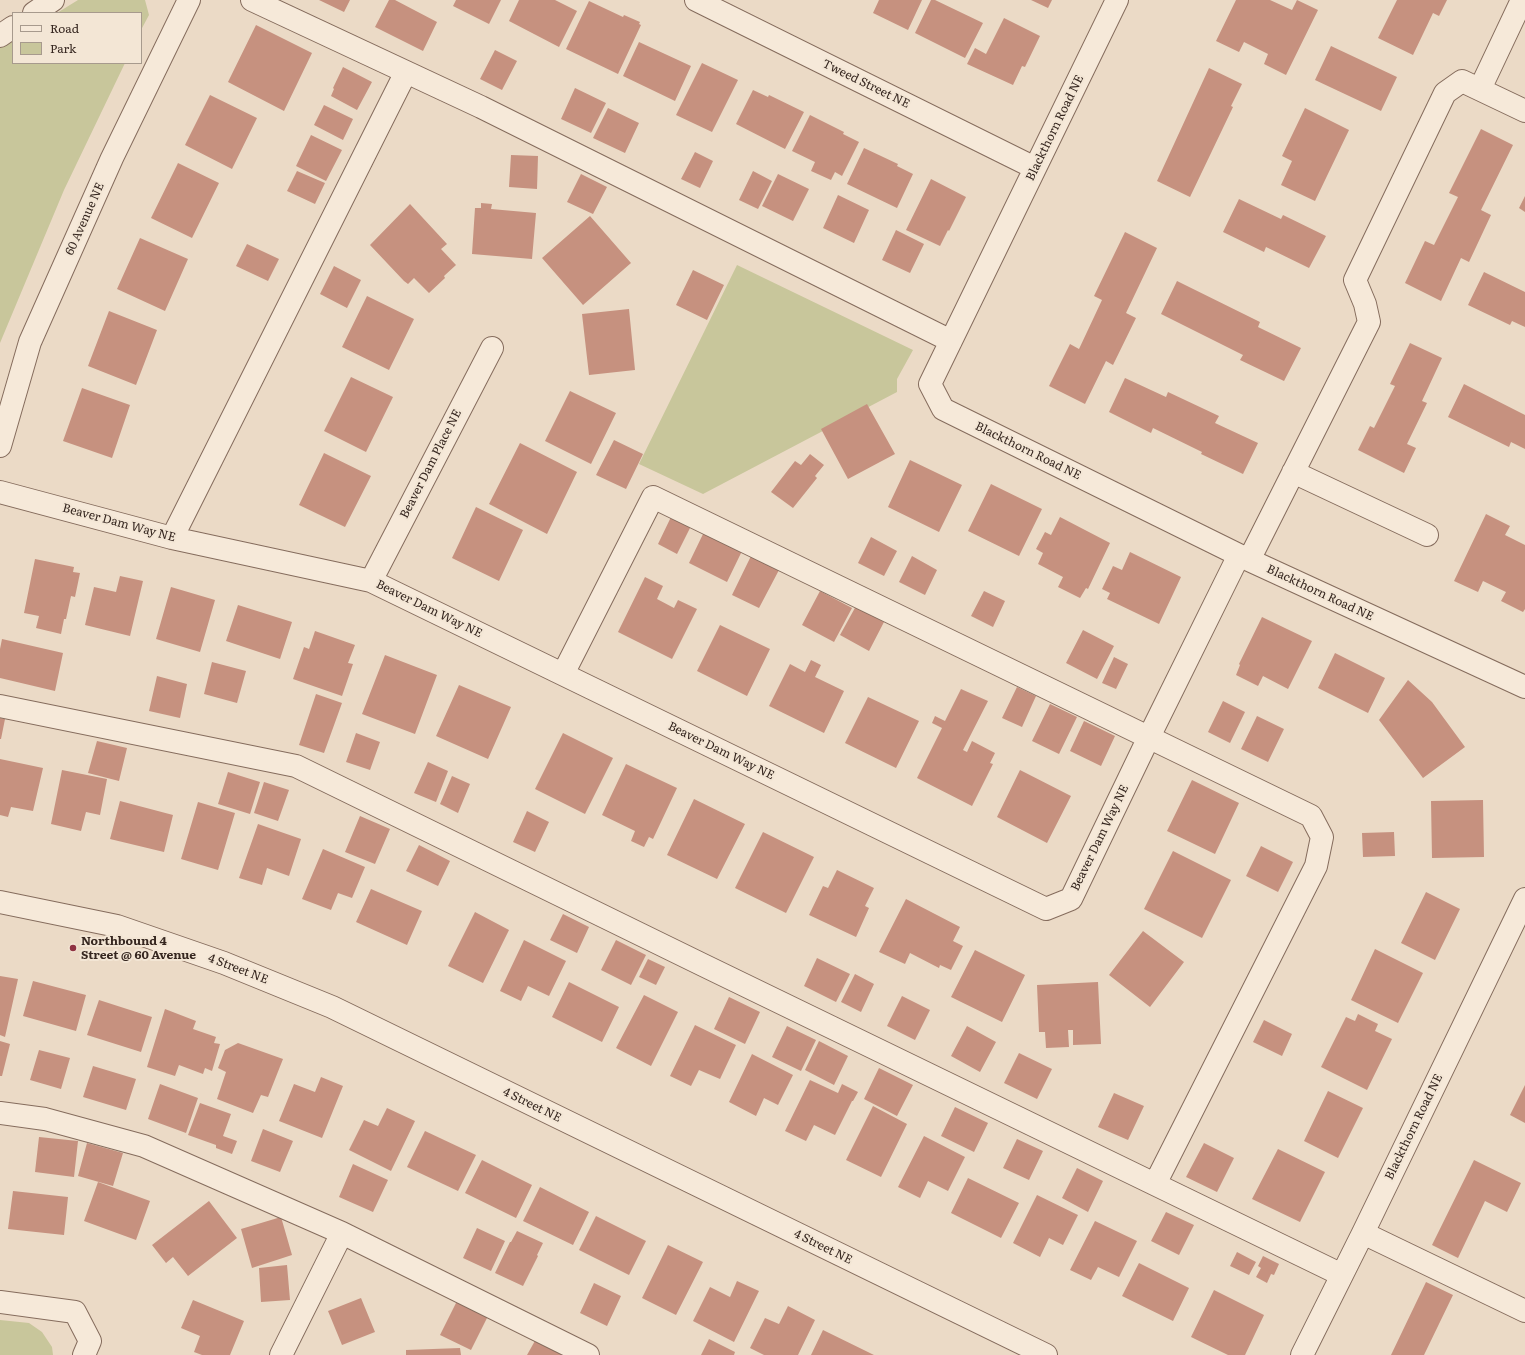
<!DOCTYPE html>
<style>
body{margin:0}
#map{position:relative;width:1525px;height:1355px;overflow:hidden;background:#ebdac6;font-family:Literata,serif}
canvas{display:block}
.legend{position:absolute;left:12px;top:12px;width:130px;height:52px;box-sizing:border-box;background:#f3e6d5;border:1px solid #a79a8d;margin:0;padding:5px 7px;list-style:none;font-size:12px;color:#362720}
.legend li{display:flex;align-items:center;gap:8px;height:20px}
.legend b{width:20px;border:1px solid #a79a8d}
</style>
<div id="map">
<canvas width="1525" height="1355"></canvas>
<ul class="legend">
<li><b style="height:5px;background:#f6e9d9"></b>Road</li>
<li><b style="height:11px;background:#c8c69b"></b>Park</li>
</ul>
</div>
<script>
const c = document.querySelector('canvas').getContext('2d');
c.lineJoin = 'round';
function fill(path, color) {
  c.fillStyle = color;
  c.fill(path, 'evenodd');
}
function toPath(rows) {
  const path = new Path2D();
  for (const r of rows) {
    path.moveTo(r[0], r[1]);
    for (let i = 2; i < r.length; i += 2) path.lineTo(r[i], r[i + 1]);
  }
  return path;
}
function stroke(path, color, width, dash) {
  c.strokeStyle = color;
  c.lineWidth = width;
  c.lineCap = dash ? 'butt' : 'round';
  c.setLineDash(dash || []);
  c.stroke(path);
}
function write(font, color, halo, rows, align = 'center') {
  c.font = font + ' Literata,serif';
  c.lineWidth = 4;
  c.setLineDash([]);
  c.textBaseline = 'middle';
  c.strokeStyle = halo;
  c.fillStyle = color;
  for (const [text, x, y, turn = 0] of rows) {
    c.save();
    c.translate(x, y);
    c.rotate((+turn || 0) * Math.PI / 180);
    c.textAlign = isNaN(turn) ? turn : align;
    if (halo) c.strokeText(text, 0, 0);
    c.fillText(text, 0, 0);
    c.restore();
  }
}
fill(toPath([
 [78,0,145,0,149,15,141,30,141,13,57,13],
 [13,40,13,63,125,63,64,190,0,343,0,47],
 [737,265,913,350,897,379,897,392,703,494,639,464],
 [0,1320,29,1323,42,1332,52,1347,53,1355,0,1355]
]), '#c8c69b');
fill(toPath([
 [319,0,350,0,344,12],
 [389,0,395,0,437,22,423,51,375,27],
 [456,0,501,0,489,24,453,6],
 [519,0,555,0,577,11,559,47,509,21],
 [879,0,922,0,908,30,873,13],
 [931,0,935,0,983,23,965,58,915,33],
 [1031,0,1052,0,1048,8],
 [1236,0,1270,0,1292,10,1297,0,1318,10,1286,75,1264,64,1268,54,1244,42,1239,52,1216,41],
 [1397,0,1447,0,1439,16,1433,13,1413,55,1378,38],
 [589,1,623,17,624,15,640,22,639,24,641,25,618,74,566,49],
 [1004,18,1040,36,1025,67,1022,66,1013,85,967,64,975,48,986,54],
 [256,25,312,53,284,111,228,82],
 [639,42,691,66,675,101,623,76],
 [1331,46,1397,77,1381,111,1315,80],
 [495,50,517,61,502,90,480,79],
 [702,63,738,80,712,132,676,115],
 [343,67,372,82,357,110,331,96,334,89,333,88],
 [1209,68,1242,84,1231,106,1233,107,1190,197,1157,181],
 [575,88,606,103,591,133,561,119],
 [753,90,768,97,769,95,804,112,785,149,736,124],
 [210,95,257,118,232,169,185,145],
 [324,105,353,119,343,140,314,125],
 [608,108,639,123,625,153,593,138],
 [1305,108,1349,130,1315,201,1281,185,1292,161,1282,156],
 [810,115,844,132,843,134,859,142,842,176,835,172,831,180,811,171,815,162,792,151],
 [1481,129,1513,145,1481,210,1491,215,1469,262,1461,258,1441,301,1405,283,1425,241,1434,245,1458,197,1449,193],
 [311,135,342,150,326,181,296,166],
 [864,148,898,164,897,166,913,174,897,208,847,184],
 [695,152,713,161,700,188,681,179],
 [511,155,538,156,537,189,509,187],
 [178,163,219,183,192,238,151,218],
 [297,171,325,183,315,204,287,191],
 [753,171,772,181,758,209,739,200],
 [581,174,607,187,593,214,567,202],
 [778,174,809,189,793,221,762,206],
 [931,179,966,197,949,231,948,230,940,246,906,230],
 [838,195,869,210,854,243,823,228],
 [1525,196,1525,212,1519,208],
 [1239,199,1281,219,1283,215,1326,236,1309,268,1266,247,1264,252,1223,232],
 [481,203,492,204,491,209,536,213,532,259,472,254,475,208,481,208],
 [410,204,447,244,441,249,456,265,444,276,445,278,429,293,414,278,408,284,404,281,370,245],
 [590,216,631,263,583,305,542,258],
 [896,230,924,244,910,273,882,260],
 [1125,232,1157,248,1126,313,1136,318,1113,365,1106,361,1085,404,1049,386,1070,344,1079,349,1102,300,1094,296],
 [140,238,188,259,165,311,117,289],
 [247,244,279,259,268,281,236,266],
 [334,266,361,280,347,308,320,294],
 [693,270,724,285,707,320,676,305],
 [1484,272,1525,292,1525,327,1512,321,1510,325,1468,305],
 [1177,281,1260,322,1258,327,1301,348,1284,381,1240,360,1243,355,1161,314],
 [367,296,414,319,389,370,342,347],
 [629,309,635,370,589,375,582,314],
 [109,311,157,330,136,385,88,366],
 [1410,343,1442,358,1422,401,1427,403,1407,444,1416,448,1404,473,1358,450,1370,426,1374,428,1395,386,1390,384],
 [351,377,393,397,366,452,324,431],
 [1125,378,1166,397,1168,392,1219,416,1215,423,1258,443,1243,474,1201,454,1202,452,1153,428,1151,433,1109,412],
 [1464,384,1525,415,1525,449,1511,442,1509,447,1448,417],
 [82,388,130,405,112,458,63,441],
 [570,391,616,413,591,464,545,441],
 [867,404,895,454,848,479,821,429],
 [614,440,643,454,626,489,596,475],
 [520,443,577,472,547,534,489,504],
 [324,453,371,476,345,527,299,505],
 [810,454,824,465,815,476,817,478,793,508,771,492,795,461,801,465],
 [910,460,962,485,939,532,888,507],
 [991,484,1042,509,1019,556,968,531],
 [476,507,523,530,499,581,452,558],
 [1486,514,1510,526,1505,535,1525,545,1525,609,1523,612,1501,601,1506,592,1483,581,1478,592,1454,581],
 [671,517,691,526,677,554,658,544],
 [1060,517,1110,543,1088,589,1086,588,1080,598,1058,587,1063,577,1038,564,1043,553,1036,549,1045,532,1051,535],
 [704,532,742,551,727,582,689,563],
 [871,537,897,551,884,576,858,563],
 [1130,552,1181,577,1159,624,1107,599,1110,593,1102,589,1113,566,1122,570],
 [751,556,779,570,759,608,732,595],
 [912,556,937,570,925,595,899,582],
 [35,559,74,567,73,572,80,573,75,597,71,596,66,619,64,619,61,634,36,628,39,616,24,613],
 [120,576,143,581,130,636,85,625,94,587,116,592],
 [645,577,663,586,657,599,674,608,678,600,697,609,672,659,618,632],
 [171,587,215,600,200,652,156,639],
 [820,591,852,608,834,642,802,625],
 [984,591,1005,601,993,627,971,616],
 [238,605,292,622,280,659,226,641],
 [856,606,884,622,869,651,840,635],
 [1262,617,1312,641,1288,689,1263,676,1258,686,1236,675,1240,665,1239,664],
 [720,625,770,649,747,696,697,671],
 [1083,630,1114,646,1097,679,1066,663],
 [315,631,355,645,348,663,353,664,342,696,293,679,304,647,309,649],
 [2,639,63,653,55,691,0,678,0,649],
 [1335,653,1385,678,1368,713,1318,688],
 [385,655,437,675,415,734,362,714],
 [1114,657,1128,664,1116,689,1102,683],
 [811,660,821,665,815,677,844,691,824,733,769,706,790,664,805,672],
 [212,662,246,671,237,703,204,694],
 [157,676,187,684,180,718,149,711],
 [1408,680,1432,702,1465,747,1423,778,1379,720],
 [459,685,511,707,488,759,436,736],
 [1017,687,1036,696,1022,727,1002,718],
 [961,689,988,701,963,750,967,752,972,741,995,753,990,763,993,764,972,806,917,778,942,728,932,723,935,716,945,721],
 [316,694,342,703,324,753,299,745],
 [868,697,919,721,896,768,845,743],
 [1223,701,1245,712,1230,743,1208,732],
 [1050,704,1077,717,1059,754,1032,741],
 [1257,716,1284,729,1268,762,1241,749],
 [0,718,5,719,1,739,0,739],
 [1084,721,1115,736,1101,766,1070,751],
 [356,733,380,742,370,770,346,762],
 [563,733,613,758,585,814,535,789],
 [97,741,127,748,119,781,88,773],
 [0,759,43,768,33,811,11,807,8,817,0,815],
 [428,762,448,771,436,802,414,793],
 [626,764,677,788,653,839,649,837,644,847,631,841,635,831,602,815],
 [62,770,107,779,100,815,86,812,81,831,51,824],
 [1020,770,1071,796,1047,843,997,817],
 [228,772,260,782,250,814,218,804],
 [452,776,470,784,458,813,440,804],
 [1192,780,1239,803,1215,854,1167,831],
 [264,782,289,790,278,821,254,813],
 [694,799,745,824,717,879,667,855],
 [1483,800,1484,857,1432,858,1431,801],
 [120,801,173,815,164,852,110,839],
 [198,802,235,813,218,870,181,859],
 [527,811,549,822,535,852,513,842],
 [360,816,390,829,375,864,345,852],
 [258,824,301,839,289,876,267,868,262,885,239,878],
 [763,832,814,857,786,913,735,888],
 [1394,832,1395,856,1363,857,1362,833],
 [419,845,450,861,438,886,406,871],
 [1261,846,1293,862,1278,892,1246,876],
 [323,849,365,867,352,898,338,893,331,910,302,899],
 [1173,851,1231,880,1202,938,1144,909],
 [837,870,874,888,865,906,869,908,856,937,809,915,823,886,828,888],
 [371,889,422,911,407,945,356,922],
 [1426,892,1460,909,1435,960,1401,943],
 [906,899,960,927,953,941,963,946,951,970,940,965,939,968,910,953,905,964,879,952],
 [475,912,509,930,483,983,448,966],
 [563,914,589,927,577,953,550,940],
 [1143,931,1184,962,1150,1007,1109,975],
 [524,940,566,961,549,996,528,986,521,1001,500,991],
 [616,940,646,955,631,985,601,970],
 [1375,949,1423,973,1398,1023,1351,1000],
 [975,950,1025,975,1002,1022,951,997],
 [817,958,850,974,836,1002,804,986],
 [648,959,665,967,656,985,639,977],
 [855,974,874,984,861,1012,841,1002],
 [0,976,18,979,5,1037,0,1035],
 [33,981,86,995,76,1031,23,1016],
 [569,982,619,1007,602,1042,552,1017],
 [1098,982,1101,1044,1073,1045,1073,1030,1068,1030,1069,1047,1046,1048,1045,1032,1039,1032,1037,985],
 [644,995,678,1012,651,1066,616,1048],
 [902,996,930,1010,915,1040,887,1026],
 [729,997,760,1012,745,1044,714,1029],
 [99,1000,152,1017,141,1052,87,1035],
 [165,1009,196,1021,193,1029,216,1037,214,1043,220,1044,212,1071,205,1068,203,1074,179,1065,175,1076,147,1067],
 [1358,1014,1378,1024,1375,1031,1392,1039,1367,1090,1321,1067,1346,1017,1355,1021],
 [1264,1020,1292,1034,1282,1056,1253,1042],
 [695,1025,736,1045,720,1079,699,1070,691,1086,670,1076],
 [787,1026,816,1040,801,1071,772,1057],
 [967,1026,996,1042,980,1072,951,1056],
 [0,1041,10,1044,2,1076,0,1076],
 [819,1041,848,1056,834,1085,805,1070],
 [238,1043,283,1059,268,1097,261,1095,253,1113,217,1099,226,1072,218,1068,225,1050],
 [39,1050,70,1058,61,1089,30,1080],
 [1019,1053,1052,1069,1037,1099,1004,1083],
 [752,1054,793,1075,778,1105,764,1098,756,1116,729,1102],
 [93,1066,136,1079,126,1110,83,1097],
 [879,1068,913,1085,897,1116,864,1099],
 [321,1077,343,1086,322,1138,279,1121,294,1084,315,1092],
 [810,1080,838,1093,842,1084,858,1092,853,1101,852,1101,835,1135,814,1125,806,1141,785,1131],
 [160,1084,198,1098,186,1133,148,1119],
 [1525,1085,1525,1123,1510,1115],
 [1328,1091,1363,1108,1338,1158,1304,1141],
 [1114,1093,1144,1106,1128,1140,1098,1127],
 [200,1103,231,1114,223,1136,237,1141,232,1154,216,1148,216,1145,188,1135],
 [873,1106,907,1124,881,1177,846,1160],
 [955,1107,988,1123,974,1152,941,1136],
 [387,1108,415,1121,391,1171,349,1150,364,1120,378,1126],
 [263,1129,293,1141,280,1172,251,1161],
 [425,1131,476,1155,458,1191,407,1167],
 [924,1136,965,1157,948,1191,928,1181,920,1198,898,1187],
 [39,1137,78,1141,74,1177,35,1172],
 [1017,1139,1043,1151,1029,1180,1003,1168],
 [87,1143,123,1153,113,1186,78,1176],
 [1204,1143,1234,1158,1217,1192,1186,1177],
 [1278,1149,1325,1172,1300,1222,1252,1199],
 [482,1160,532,1185,516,1218,465,1193],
 [1474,1160,1521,1183,1507,1212,1485,1201,1458,1258,1432,1245],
 [353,1164,388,1180,373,1212,339,1197],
 [1077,1168,1103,1181,1088,1212,1062,1198],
 [968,1178,1019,1203,1001,1238,951,1213],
 [98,1182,150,1201,136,1240,84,1221],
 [540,1187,589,1212,573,1245,523,1221],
 [13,1191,68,1197,64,1235,8,1229],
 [1037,1195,1078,1215,1063,1245,1049,1238,1040,1257,1013,1243],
 [209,1201,237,1238,188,1276,173,1257,166,1263,152,1245],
 [1166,1212,1194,1225,1179,1255,1151,1241],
 [596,1216,646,1241,629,1275,579,1250],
 [281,1217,292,1255,252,1268,241,1229],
 [1095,1221,1137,1241,1119,1277,1098,1267,1091,1280,1070,1270],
 [477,1228,505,1241,491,1271,463,1258],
 [517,1231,543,1243,537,1255,538,1256,523,1286,495,1273,510,1242,511,1242],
 [668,1245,703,1262,676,1315,642,1298],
 [1237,1252,1256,1262,1249,1275,1230,1266],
 [1263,1256,1279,1264,1274,1275,1271,1274,1267,1283,1256,1277,1261,1268,1258,1266],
 [1139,1263,1189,1288,1173,1321,1122,1296],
 [287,1265,290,1300,261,1302,259,1268],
 [737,1281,759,1291,734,1342,693,1321,710,1287,730,1297],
 [1426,1282,1453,1295,1424,1355,1391,1355],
 [594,1283,621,1296,607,1326,580,1313],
 [1214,1290,1264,1315,1245,1355,1228,1355,1191,1337],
 [361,1298,375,1332,342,1345,328,1311],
 [193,1300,244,1321,230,1355,202,1355,194,1352,200,1336,181,1328],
 [457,1301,488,1316,471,1350,440,1335],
 [788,1306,815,1320,798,1355,764,1355,750,1348,765,1318,779,1324],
 [823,1330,874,1355,811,1355],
 [536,1339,568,1355,527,1355],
 [709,1339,735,1352,734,1355,701,1355],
 [460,1348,461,1355,406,1355,406,1350]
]), '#c6917f');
const minor = toPath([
 [252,0,481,107,951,341],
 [696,0,1035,168],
 [1117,0,930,384,943,409,1249,560,1525,687],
 [34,13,53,0],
 [0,36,13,27],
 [1480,89,1522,0],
 [0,446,30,342,112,158,189,0],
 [1293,472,1427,535],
 [0,492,172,538,371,581,1046,909,1071,899,1149,737,1239,555],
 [172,538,406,72],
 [1249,560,1369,322,1365,304,1355,280,1445,93,1462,81,1525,111],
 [371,581,492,348],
 [563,674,653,497,1311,816,1322,837,1316,866,1155,1184],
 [0,706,296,766,703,965,1342,1275],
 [0,902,117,926,224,963,332,1007,1046,1355],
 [0,1113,45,1119,144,1146,342,1233,588,1355],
 [1363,1233,1525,1311],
 [0,1302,75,1312,90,1341,84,1355],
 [281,1355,342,1233],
 [1302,1355,1363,1233,1525,899]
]);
stroke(minor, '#856c5d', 24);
stroke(minor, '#f6e9d9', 22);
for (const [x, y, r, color] of [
 [73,948,4,"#8f3242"]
]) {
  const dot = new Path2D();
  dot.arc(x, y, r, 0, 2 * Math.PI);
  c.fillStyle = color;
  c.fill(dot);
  stroke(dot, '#f3e6d5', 1.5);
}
write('12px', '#362720', '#f3e6d5', [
 ["Tweed Street NE",866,84,26],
 ["Blackthorn Road NE",1055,128,-64],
 ["60 Avenue NE",85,219,-66],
 ["Blackthorn Road NE",1028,451,26],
 ["Beaver Dam Place NE",431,464,-63],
 ["Beaver Dam Way NE",119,523,15],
 ["Blackthorn Road NE",1320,593,25],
 ["Beaver Dam Way NE",429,609,26],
 ["Beaver Dam Way NE",721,751,26],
 ["Beaver Dam Way NE",1100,838,-64],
 ["4 Street NE",238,969,21],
 ["4 Street NE",532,1105,26],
 ["Blackthorn Road NE",1414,1127,-64],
 ["4 Street NE",823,1247,26]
]);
write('bold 12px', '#362720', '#f3e6d5', [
 ["Northbound 4",81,941],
 ["Street @ 60 Avenue",81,955]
], 'left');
</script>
